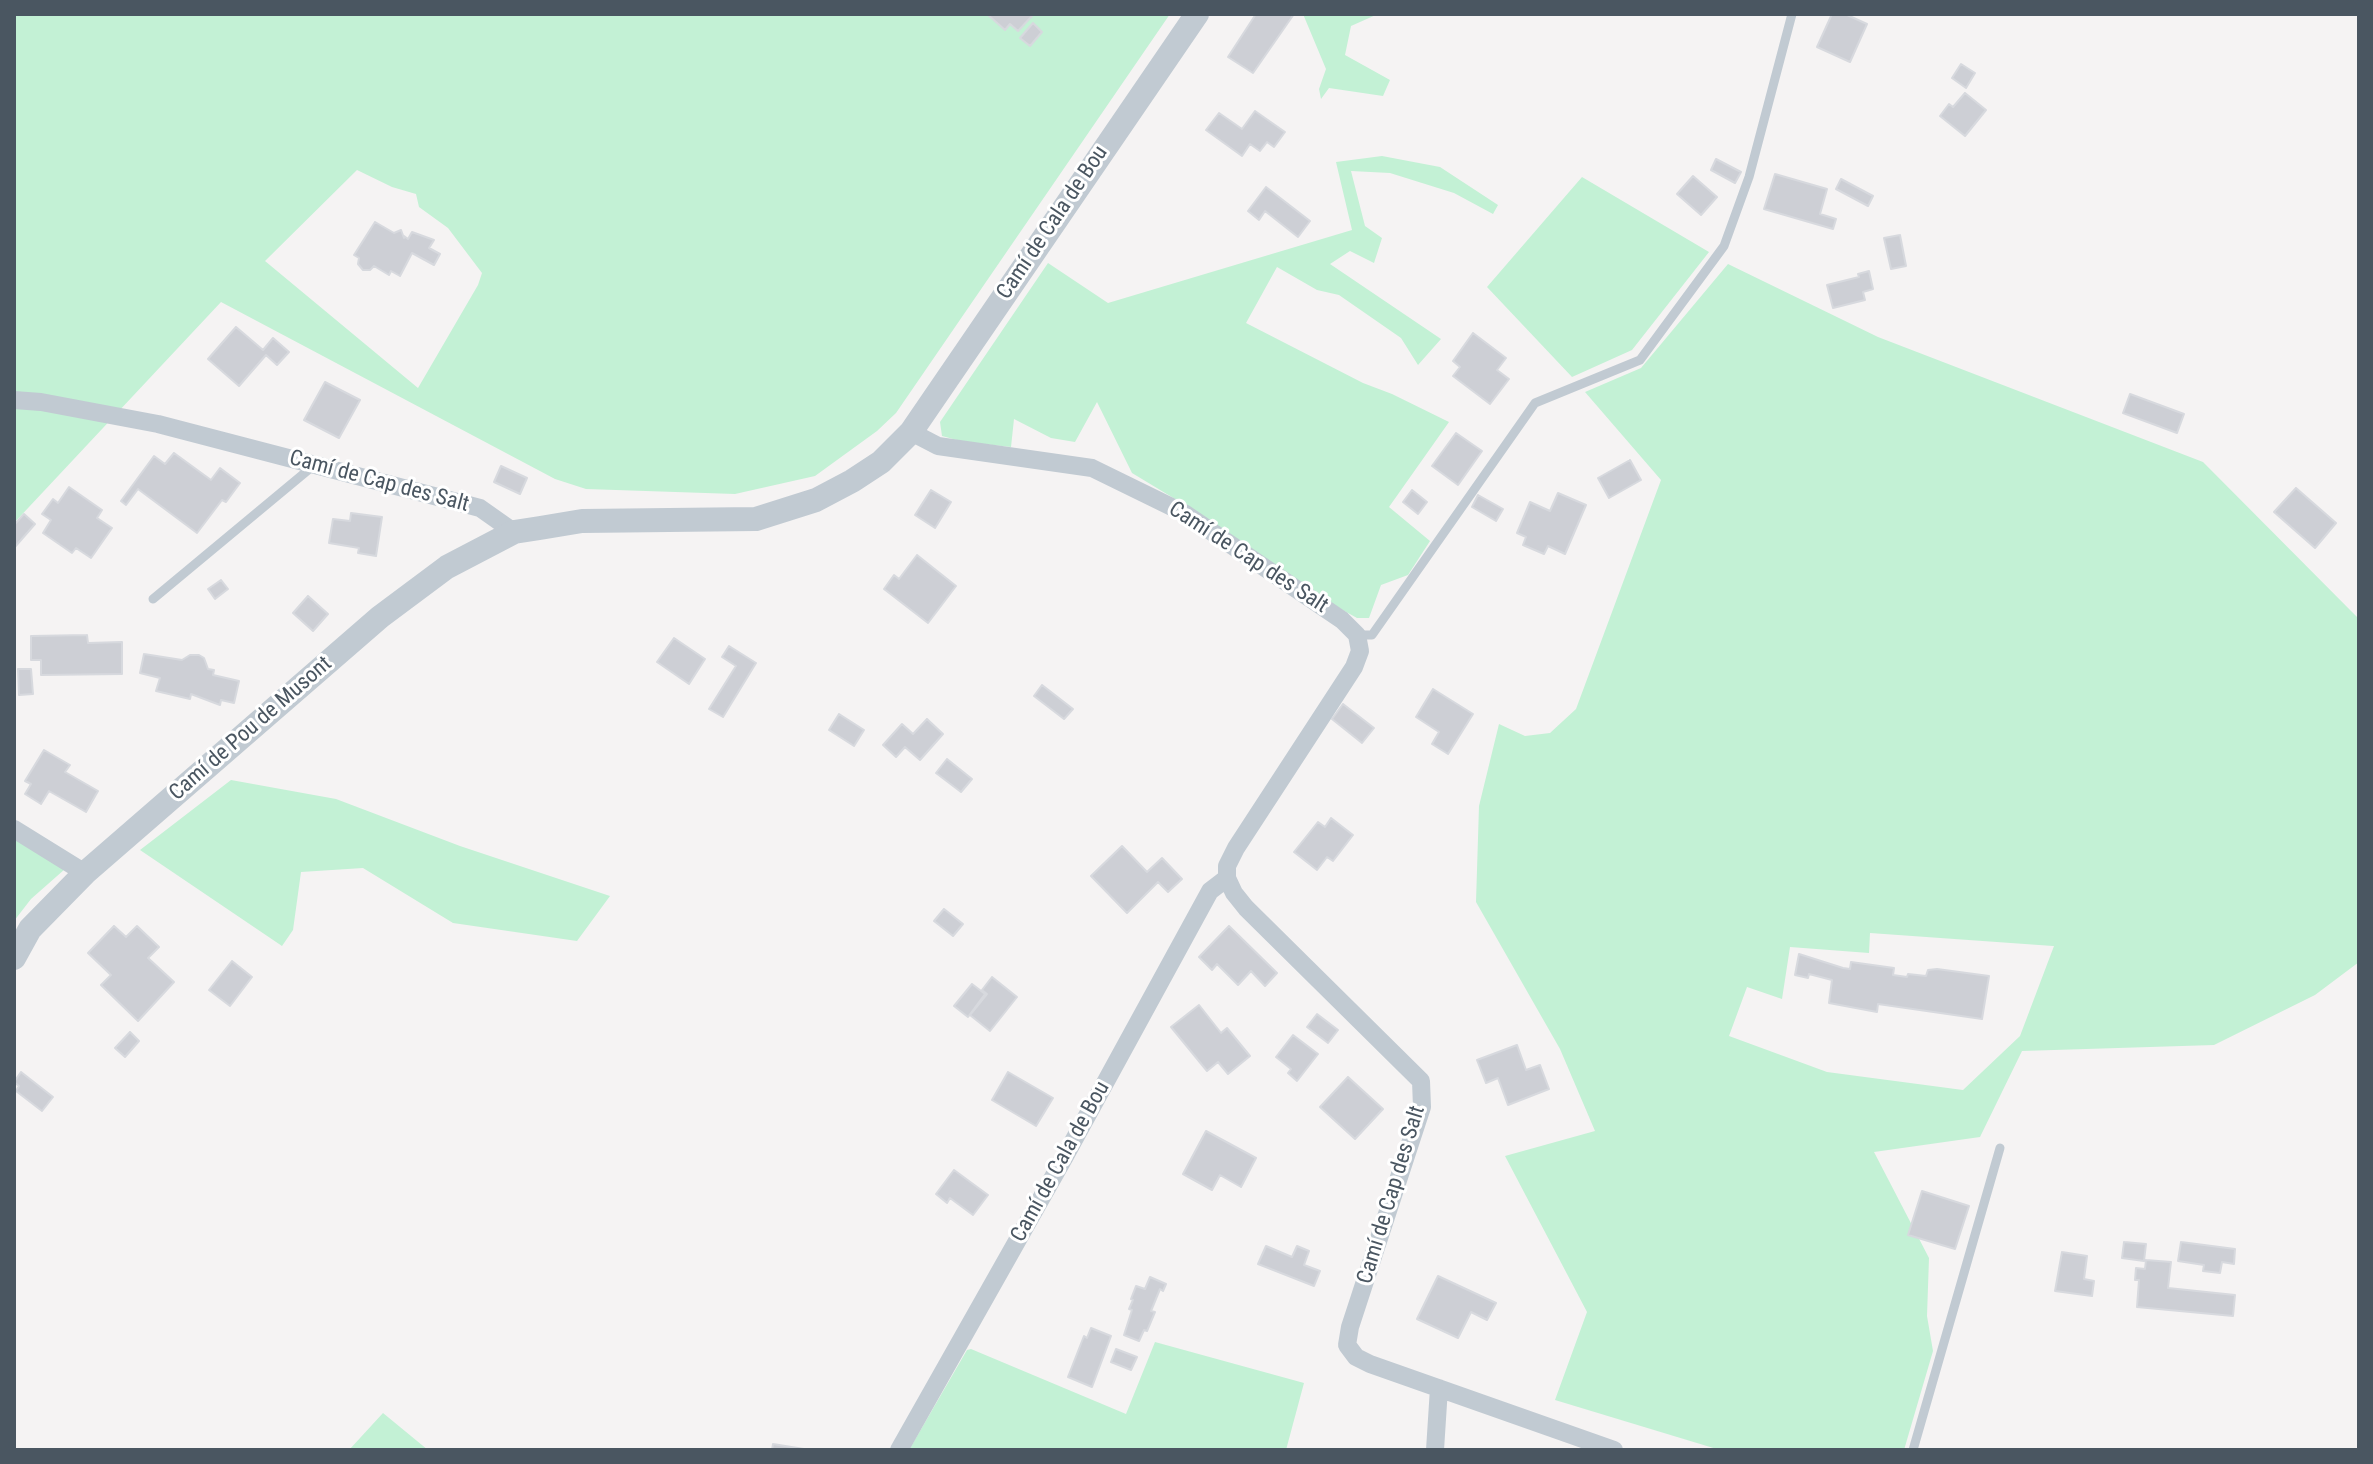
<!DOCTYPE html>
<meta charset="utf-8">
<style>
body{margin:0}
#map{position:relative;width:2373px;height:1464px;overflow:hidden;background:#f5f3f3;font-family:"Roboto Condensed",sans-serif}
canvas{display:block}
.frame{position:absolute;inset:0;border:16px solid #4a5661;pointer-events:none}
</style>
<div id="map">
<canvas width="2373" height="1464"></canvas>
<div class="frame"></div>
</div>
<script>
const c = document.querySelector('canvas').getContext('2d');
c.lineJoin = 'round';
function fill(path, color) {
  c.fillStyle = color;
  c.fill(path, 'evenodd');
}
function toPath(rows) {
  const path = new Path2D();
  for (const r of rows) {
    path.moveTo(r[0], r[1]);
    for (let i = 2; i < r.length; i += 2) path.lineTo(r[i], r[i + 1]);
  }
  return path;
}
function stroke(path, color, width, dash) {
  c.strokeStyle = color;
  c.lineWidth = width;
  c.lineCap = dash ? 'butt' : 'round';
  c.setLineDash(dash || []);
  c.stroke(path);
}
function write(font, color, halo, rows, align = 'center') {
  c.font = font + ' "Roboto Condensed",sans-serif';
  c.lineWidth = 6;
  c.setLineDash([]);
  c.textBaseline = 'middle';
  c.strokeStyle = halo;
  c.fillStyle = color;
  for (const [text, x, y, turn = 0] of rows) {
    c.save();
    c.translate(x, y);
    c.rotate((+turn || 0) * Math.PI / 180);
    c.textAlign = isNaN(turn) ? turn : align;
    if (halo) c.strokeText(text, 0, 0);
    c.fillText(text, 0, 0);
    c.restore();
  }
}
fill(toPath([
 [14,14,1170,14,896,413,877,431,815,476,735,494,586,489,555,479,221,302,14,523],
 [357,170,392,187,416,194,419,207,448,228,482,273,478,285,418,388,265,261],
 [1303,14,1378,14,1351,26,1345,55,1390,80,1383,96,1329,88,1321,99,1319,89,1326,69],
 [1382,156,1440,167,1498,205,1493,214,1454,193,1390,173,1351,171,1365,226,1382,238,1374,263,1350,251,1330,264,1441,339,1418,365,1401,338,1339,295,1317,290,1277,267,1246,323,1363,383,1392,394,1449,422,1389,507,1430,541,1408,575,1381,585,1369,618,1357,618,1303,588,1185,505,1132,473,1097,402,1075,442,1051,438,1014,419,1011,447,964,442,942,436,940,422,1048,263,1108,303,1352,230,1336,162],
 [1582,177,1709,252,1632,350,1572,377,1487,287],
 [1728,264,1878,337,2203,462,2359,619,2359,962,2315,995,2214,1045,2022,1051,1980,1137,1874,1152,1929,1258,1927,1316,1933,1351,1904,1450,1720,1450,1555,1400,1587,1312,1505,1156,1595,1131,1560,1049,1476,902,1479,806,1499,724,1525,736,1550,733,1576,709,1661,480,1585,392,1641,368],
 [1870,933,2053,946,2054,946,2020,1036,1963,1090,1827,1072,1729,1036,1747,987,1782,999,1790,947,1869,953],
 [231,780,336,799,460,846,610,896,577,941,453,923,363,868,301,872,293,930,282,946,140,850],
 [14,837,65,869,31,899,14,921],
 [1155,1342,1304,1383,1286,1450,909,1450,967,1350,971,1349,1126,1414],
 [383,1413,428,1450,349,1450]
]), '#c3f1d5');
const building = toPath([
 [987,14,1030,14,1032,16,1018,31,1010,24,1005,30,987,14],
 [1256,14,1294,14,1253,73,1228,57,1256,14],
 [1832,14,1845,14,1867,24,1850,62,1817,47,1832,14],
 [1033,23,1042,32,1030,46,1020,38,1033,23],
 [1961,64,1975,73,1966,88,1952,78,1961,64],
 [1965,93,1986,110,1965,136,1940,116,1949,104,1953,107,1965,93],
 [1255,111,1285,132,1274,147,1267,142,1260,151,1250,144,1242,156,1206,130,1219,113,1242,129,1255,111],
 [1716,159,1741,172,1735,183,1711,170,1716,159],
 [1775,174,1827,189,1820,214,1836,219,1833,229,1764,209,1775,174],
 [1693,176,1717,197,1701,215,1677,194,1693,176],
 [1841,179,1873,196,1868,206,1836,189,1841,179],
 [1266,187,1310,221,1298,237,1265,211,1259,220,1248,211,1266,187],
 [375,222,394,233,401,230,404,238,404,236,408,239,412,232,434,240,429,248,440,254,434,265,412,253,400,276,391,271,389,275,374,266,370,270,363,270,358,264,359,258,354,255,375,222],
 [1900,235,1906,266,1891,269,1884,238,1900,235],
 [1869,271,1873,289,1863,292,1865,300,1833,308,1827,285,1859,277,1858,274,1869,271],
 [236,327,263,350,273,338,289,352,277,365,266,355,239,386,208,359,236,327],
 [1473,333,1506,358,1497,370,1509,379,1490,404,1453,376,1460,367,1453,361,1473,333],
 [325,382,360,400,339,438,304,420,325,382],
 [2130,394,2184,414,2177,433,2123,413,2130,394],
 [1456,433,1482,451,1458,485,1432,466,1456,433],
 [174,453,211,480,220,468,240,483,226,502,222,500,197,533,138,489,126,505,121,501,154,456,165,464,174,453],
 [1630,460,1641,480,1609,498,1598,478,1630,460],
 [501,466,527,478,520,494,494,482,501,466],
 [69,487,102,510,97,518,112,528,91,558,76,548,72,553,43,533,51,520,42,514,53,499,58,503,69,487],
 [2296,488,2336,523,2315,548,2274,512,2296,488],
 [931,490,951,502,935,528,915,515,931,490],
 [1412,490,1427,502,1418,514,1403,502,1412,490],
 [1558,493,1586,505,1565,554,1548,546,1544,554,1523,545,1526,537,1517,533,1530,502,1550,511,1558,493],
 [1478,495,1503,509,1496,521,1472,507,1478,495],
 [351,513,382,517,376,556,358,553,359,548,329,543,333,519,350,521,351,513],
 [24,514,35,524,14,548,14,525,24,514],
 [917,555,956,586,928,623,884,589,894,575,899,579,917,555],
 [221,580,228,589,215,599,208,589,221,580],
 [308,596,328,614,313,631,293,613,308,596],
 [87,635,88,643,122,642,122,674,41,675,41,660,31,660,31,636,87,635],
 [674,638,705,659,689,684,657,662,674,638],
 [729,646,756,663,723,717,709,709,736,666,722,657,729,646],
 [144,654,182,660,190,655,199,655,204,658,208,669,214,670,213,675,239,681,234,703,221,700,220,705,191,694,190,699,156,691,160,678,140,673,144,654],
 [18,669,31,669,33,694,19,695,18,669],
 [1042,685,1073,709,1064,719,1034,696,1042,685],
 [1433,689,1473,714,1448,754,1432,744,1439,732,1416,717,1433,689],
 [1343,704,1374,728,1362,743,1332,719,1343,704],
 [839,714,864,730,854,746,829,730,839,714],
 [927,719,943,734,920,760,905,747,896,757,883,745,902,724,913,734,927,719],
 [44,750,70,765,65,772,98,791,86,812,49,791,41,804,25,794,31,784,25,781,44,750],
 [947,759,972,779,961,792,936,773,947,759],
 [1331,818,1353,835,1333,861,1327,857,1317,870,1294,852,1318,822,1325,827,1331,818],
 [1122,846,1147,872,1162,858,1182,879,1168,892,1158,882,1127,913,1091,876,1122,846],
 [944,909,963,924,953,936,934,921,944,909],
 [114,926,126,937,137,926,159,947,148,958,174,982,138,1021,101,985,111,975,88,953,114,926],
 [1229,926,1277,973,1265,986,1251,971,1238,985,1217,964,1212,970,1199,957,1229,926],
 [1799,954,1843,968,1850,969,1851,962,1894,968,1893,975,1907,977,1908,974,1926,976,1928,970,1937,969,1989,976,1982,1019,1878,1004,1877,1012,1829,1003,1832,980,1809,974,1808,978,1795,975,1799,954],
 [232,961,252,977,230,1006,209,990,232,961],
 [992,977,1017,997,990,1031,970,1015,987,994,982,990,992,977],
 [972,984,985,994,968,1017,954,1006,972,984],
 [1199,1005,1221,1033,1227,1028,1250,1056,1228,1074,1218,1062,1207,1071,1171,1027,1199,1005],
 [1317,1014,1338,1030,1328,1043,1307,1027,1317,1014],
 [130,1032,139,1041,125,1057,115,1048,130,1032],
 [1293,1035,1318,1054,1297,1081,1288,1073,1291,1069,1276,1057,1293,1035],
 [1517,1045,1526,1070,1540,1065,1549,1089,1508,1105,1498,1078,1486,1083,1477,1060,1517,1045],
 [21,1072,53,1097,42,1111,16,1091,19,1086,14,1082,21,1072],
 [1008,1072,1053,1098,1036,1126,992,1100,1008,1072],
 [1348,1077,1383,1109,1355,1139,1320,1107,1348,1077],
 [1206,1131,1256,1158,1241,1187,1220,1175,1212,1190,1183,1174,1206,1131],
 [954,1170,988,1195,973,1215,950,1198,947,1203,936,1194,954,1170],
 [1922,1191,1969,1206,1955,1249,1908,1235,1922,1191],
 [2124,1242,2146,1244,2144,1261,2122,1258,2124,1242],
 [2181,1242,2235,1249,2234,1264,2222,1262,2220,1273,2203,1271,2204,1265,2178,1261,2181,1242],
 [1266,1246,1292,1257,1297,1246,1309,1251,1304,1265,1320,1271,1314,1286,1258,1264,1266,1246],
 [2062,1252,2087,1256,2084,1279,2094,1281,2092,1296,2055,1291,2062,1252],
 [2146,1260,2171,1262,2168,1288,2235,1295,2233,1316,2137,1307,2139,1280,2135,1280,2136,1268,2145,1269,2146,1260],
 [1438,1276,1496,1303,1487,1320,1471,1312,1458,1338,1417,1319,1438,1276],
 [1150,1277,1166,1284,1163,1291,1160,1289,1151,1311,1155,1312,1147,1331,1144,1330,1139,1341,1124,1335,1132,1310,1129,1309,1133,1300,1131,1299,1136,1286,1145,1289,1150,1277],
 [1091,1328,1111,1336,1092,1387,1068,1377,1084,1336,1087,1338,1091,1328],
 [1116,1349,1137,1357,1131,1370,1111,1362,1116,1349],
 [773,1444,810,1450,772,1450,773,1444]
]);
fill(building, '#cdcfd5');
stroke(building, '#d7d9de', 2);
stroke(toPath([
 [153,599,313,466],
 [1357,635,1372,635,1535,403,1640,360,1724,246,1749,177,1792,14],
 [1913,1450,2000,1148]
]), '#c1cad2', 9);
stroke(toPath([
 [14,400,41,402,158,424,480,508,514,532],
 [911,432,938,446,1092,468,1184,513,1342,620,1357,635,1360,651,1354,667,1236,848,1227,866,1227,878,1234,893,1246,908,1421,1081,1422,1107,1350,1327,1347,1345,1356,1357,1370,1364,1614,1450],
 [14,829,85,873],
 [899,1450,1064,1158,1210,891,1227,878],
 [1435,1450,1439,1388]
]), '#c1cad2', 18);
stroke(toPath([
 [14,958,30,929,85,873,380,617,447,567,514,532,540,528,582,521,756,519,816,500,852,481,881,462,911,432,1197,14]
]), '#c1cad2', 24);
write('22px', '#4a5661', '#fff', [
 ["Camí de Cala de Bou",1053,223,-56],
 ["Camí de Cap des Salt",379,482,15],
 ["Camí de Cap des Salt",1248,558,33],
 ["Camí de Pou de Musont",251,729,-41],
 ["Camí de Cala de Bou",1061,1162,-61],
 ["Camí de Cap des Salt",1392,1195,-73]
]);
</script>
